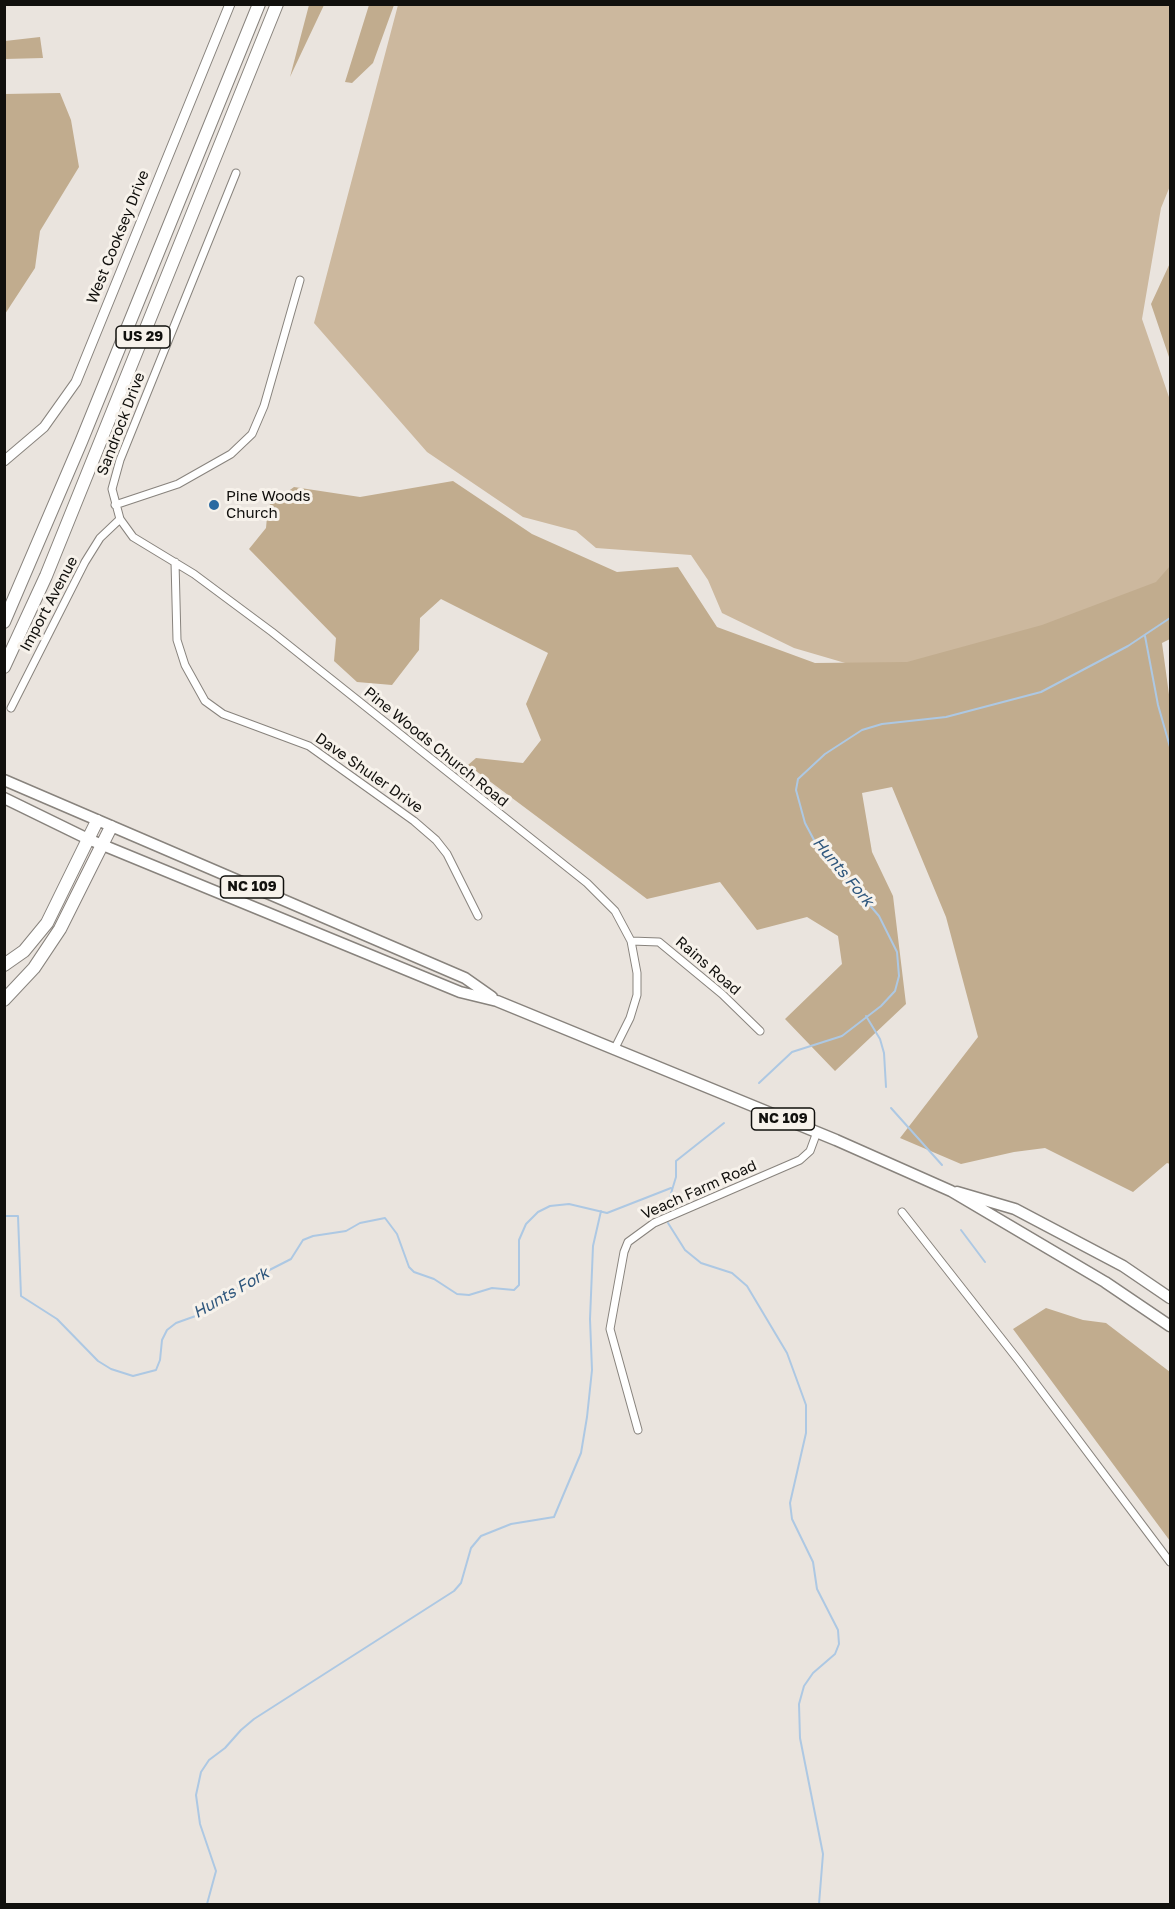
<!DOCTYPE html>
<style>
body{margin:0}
#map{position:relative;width:1175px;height:1909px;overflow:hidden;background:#eae4de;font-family:"Golos Text",sans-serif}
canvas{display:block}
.frame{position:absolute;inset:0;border:6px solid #11100d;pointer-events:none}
</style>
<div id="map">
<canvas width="1175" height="1909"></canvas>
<div class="frame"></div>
</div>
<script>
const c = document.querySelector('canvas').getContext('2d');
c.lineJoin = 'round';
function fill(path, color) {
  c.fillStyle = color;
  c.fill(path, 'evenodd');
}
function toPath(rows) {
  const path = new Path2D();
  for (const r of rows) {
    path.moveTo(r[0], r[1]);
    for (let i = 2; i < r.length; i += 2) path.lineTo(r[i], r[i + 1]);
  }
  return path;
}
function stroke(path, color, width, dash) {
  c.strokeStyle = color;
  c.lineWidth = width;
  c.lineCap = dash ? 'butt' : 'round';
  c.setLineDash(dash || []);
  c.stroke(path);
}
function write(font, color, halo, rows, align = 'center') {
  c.font = font + ' "Golos Text",sans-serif';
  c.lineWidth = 6;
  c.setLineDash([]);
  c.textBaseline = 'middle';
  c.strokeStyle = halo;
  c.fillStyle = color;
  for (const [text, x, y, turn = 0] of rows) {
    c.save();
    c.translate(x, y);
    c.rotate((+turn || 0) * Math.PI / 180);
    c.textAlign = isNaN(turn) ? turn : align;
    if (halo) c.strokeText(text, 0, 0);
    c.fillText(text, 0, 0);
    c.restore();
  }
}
fill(toPath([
 [398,5,1170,5,1170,186,1161,208,1142,319,1170,400,1170,582,1080,620,876,672,794,648,722,613,708,580,691,555,596,548,576,531,523,517,427,452,314,323]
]), '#ccb89e');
fill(toPath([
 [309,5,324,5,290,77],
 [369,5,394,5,373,63,352,83,345,82],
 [40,37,43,58,5,59,5,41],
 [60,93,71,120,79,167,40,231,35,268,5,314,5,94],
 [1170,263,1170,360,1151,304],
 [453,481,532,534,617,572,678,567,717,627,815,663,907,662,1042,625,1156,582,1170,566,1170,639,1162,643,1170,702,1170,1164,1167,1163,1133,1192,1045,1148,1014,1152,961,1164,900,1138,978,1037,946,917,892,787,862,793,872,852,893,896,906,1004,835,1071,785,1019,842,964,838,936,807,917,757,930,720,882,647,899,468,765,476,758,523,763,541,740,526,704,548,653,441,599,420,618,419,650,392,685,357,682,334,661,336,638,249,549,266,528,268,506,294,487,360,497],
 [1046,1308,1083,1320,1106,1323,1170,1372,1170,1541,1013,1329]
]), '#c1ac8e');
stroke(toPath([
 [1145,636,1158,705,1170,747],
 [866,1016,880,1039,884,1053,886,1087],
 [759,1083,792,1052,842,1036,881,1006,895,991,899,976,897,952,879,916,814,840,805,823,796,790,798,779,825,754,862,730,882,724,946,717,1041,692,1128,646,1170,618],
 [891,1108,942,1165],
 [665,1213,676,1177,676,1161,724,1123],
 [4,1216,18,1216,21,1296,57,1319,98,1361,111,1369,133,1376,156,1370,160,1360,162,1340,167,1330,176,1323,204,1313,244,1283,291,1259,303,1240,313,1236,346,1231,360,1223,385,1218,397,1234,409,1267,414,1272,434,1279,457,1294,469,1295,492,1288,514,1290,519,1285,519,1240,526,1224,538,1212,550,1206,569,1204,607,1213,671,1188],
 [668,1223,685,1250,701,1263,732,1273,747,1286,787,1353,806,1405,806,1433,790,1503,792,1519,813,1562,817,1589,838,1630,839,1644,835,1654,813,1673,804,1686,799,1704,800,1738,823,1854,819,1904],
 [961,1230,985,1262],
 [207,1904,216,1871,200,1824,196,1795,201,1772,209,1760,225,1748,241,1730,254,1719,454,1591,461,1583,471,1548,481,1536,511,1524,554,1517,581,1453,587,1417,592,1370,590,1319,593,1246,601,1211]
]), '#adc8e3', 2);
const street = toPath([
 [236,173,120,460,112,489,120,519,133,537,194,574,272,632,587,883,615,911,631,941,637,973,637,995,630,1018,614,1050],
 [115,505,178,484,231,454,252,434,264,406,300,280],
 [175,562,177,640,185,665,205,701,223,714,309,746,414,821,436,840,447,854,478,916],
 [11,708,85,562,100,538,120,519],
 [631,941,659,942,722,994,760,1031],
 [902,1212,1019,1361,1170,1562],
 [638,1430,610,1329,624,1252,628,1242,654,1223,800,1160,810,1151,817,1132]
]);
const secondary = toPath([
 [4,461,44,427,76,382,230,4]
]);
const primary = toPath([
 [4,780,465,978,492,997],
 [4,798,88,839,460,992,497,1001,836,1140,951,1191,1105,1282,1170,1326],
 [957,1192,1015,1209,1123,1266,1170,1298]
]);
const highway = toPath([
 [4,622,81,442,259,4],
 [4,667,46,576,277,4],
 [4,965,24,951,47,923,97,821],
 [4,1000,34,968,60,929,111,827]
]);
stroke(street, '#88837d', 9);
stroke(secondary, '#88837d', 11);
stroke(primary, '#88837d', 13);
stroke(highway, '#88837d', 14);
stroke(street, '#fff', 7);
stroke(secondary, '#fff', 9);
stroke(primary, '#fff', 10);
stroke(highway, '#fff', 12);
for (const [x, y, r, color] of [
 [214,505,6,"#2b6aa1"]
]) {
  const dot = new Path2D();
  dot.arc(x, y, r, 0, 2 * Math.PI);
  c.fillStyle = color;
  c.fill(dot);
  stroke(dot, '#f7f2eb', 2);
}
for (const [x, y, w] of [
 [143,337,54],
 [252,887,63],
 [783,1119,63]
]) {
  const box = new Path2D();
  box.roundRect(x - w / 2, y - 11, w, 22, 4.5);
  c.fillStyle = '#f7f2eb';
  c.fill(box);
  stroke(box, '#11100d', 1.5);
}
write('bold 14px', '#11100d', null, [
 ["US 29",143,337],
 ["NC 109",252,887],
 ["NC 109",783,1119]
]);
write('15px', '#11100d', '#f7f2eb', [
 ["West Cooksey Drive",118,237,-68],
 ["Sandrock Drive",121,424,-69],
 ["Import Avenue",49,604,-62],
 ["Pine Woods Church Road",436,747,39],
 ["Dave Shuler Drive",369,773,35],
 ["Rains Road",708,966,41],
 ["Veach Farm Road",699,1190,-24]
]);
write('15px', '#11100d', '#f7f2eb', [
 ["Pine Woods",226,496],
 ["Church",226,513]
], 'left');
write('italic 16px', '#2f577d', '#f7f2eb', [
 ["Hunts Fork",843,872,50],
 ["Hunts Fork",231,1293,-30]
]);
</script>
